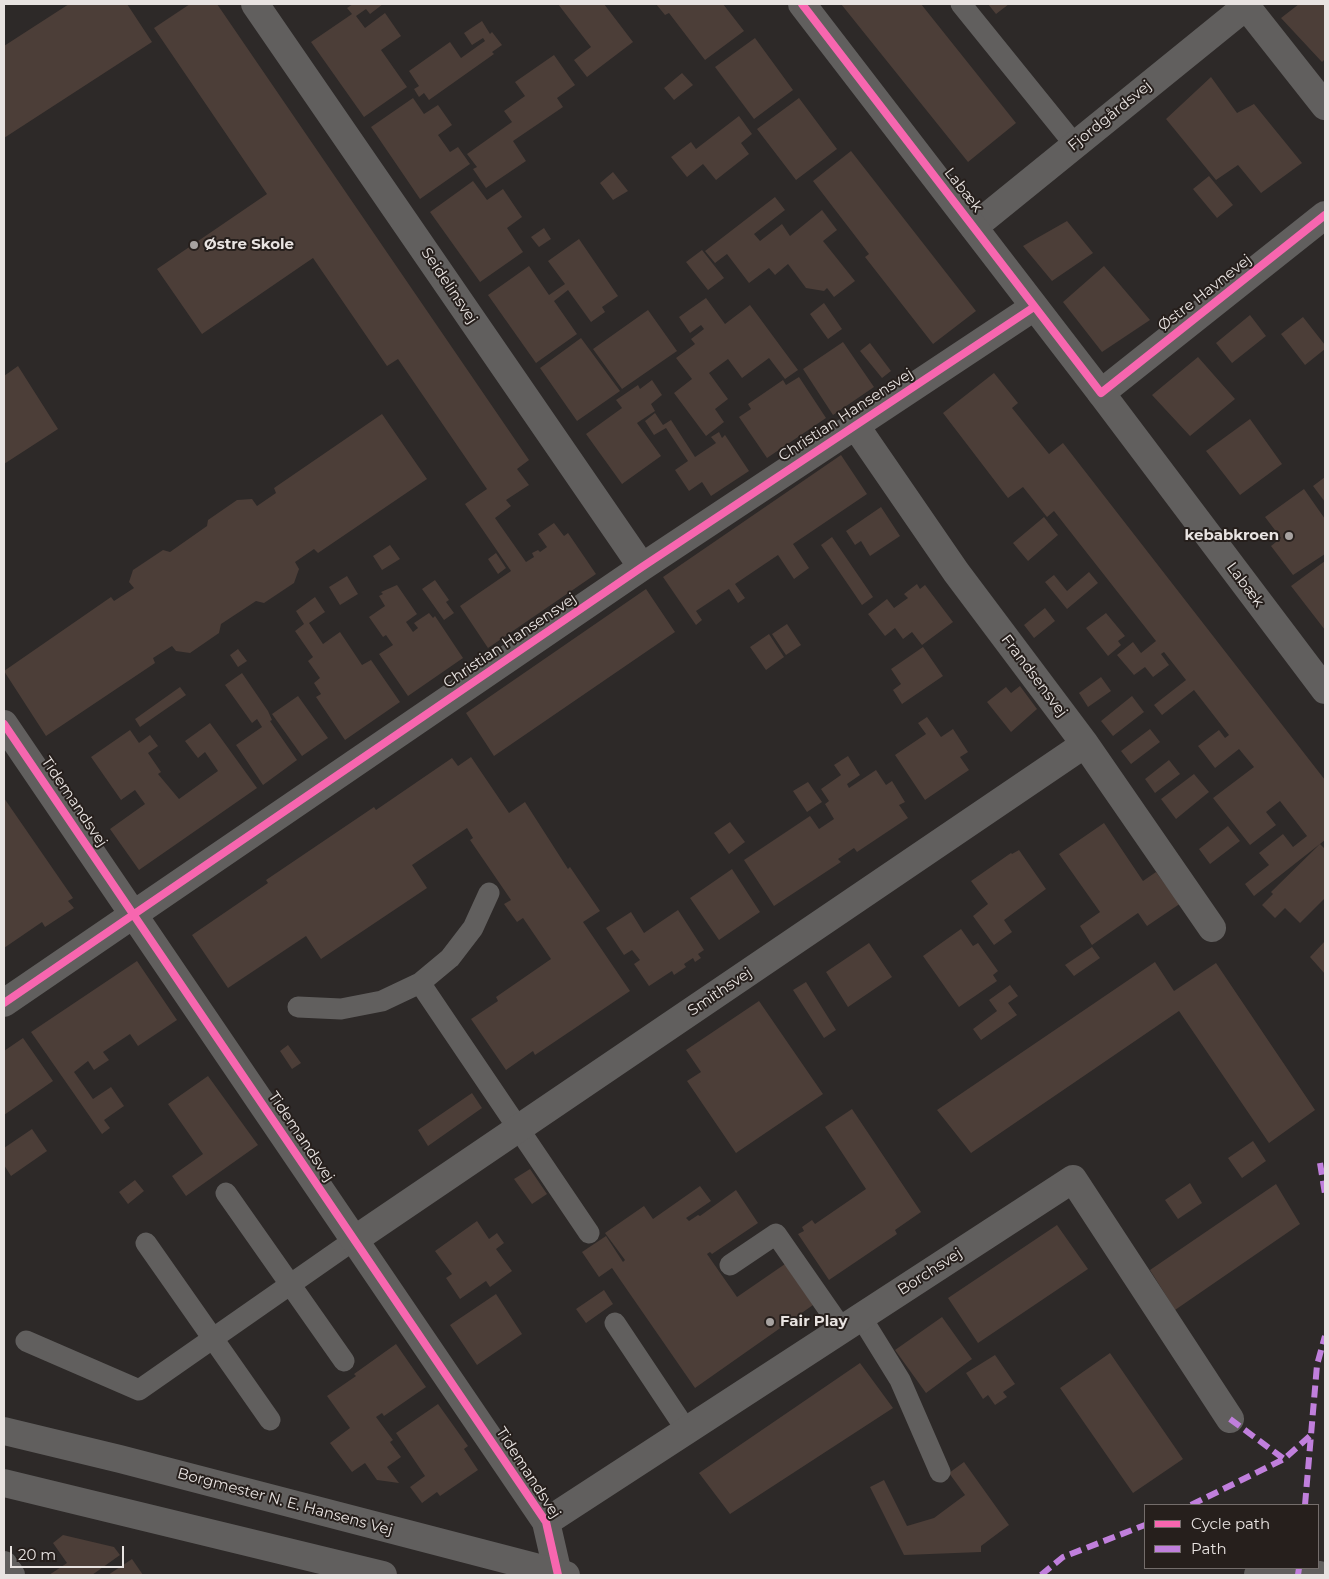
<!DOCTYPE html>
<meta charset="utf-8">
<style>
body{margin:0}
#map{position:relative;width:1329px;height:1579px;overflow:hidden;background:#2d2928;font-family:Montserrat,sans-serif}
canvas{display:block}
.frame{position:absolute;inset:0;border:5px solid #e8e3e1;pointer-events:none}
.legend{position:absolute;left:1144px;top:1504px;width:175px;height:65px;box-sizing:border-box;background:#261f1c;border:1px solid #746d6b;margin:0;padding:6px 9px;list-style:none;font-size:15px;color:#e8e3e1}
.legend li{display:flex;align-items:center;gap:10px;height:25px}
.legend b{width:25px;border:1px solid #746d6b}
.scale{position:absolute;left:10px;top:1546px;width:114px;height:22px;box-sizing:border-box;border:2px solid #e8e3e1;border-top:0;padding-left:6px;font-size:15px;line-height:18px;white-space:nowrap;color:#e8e3e1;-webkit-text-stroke:4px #261f1c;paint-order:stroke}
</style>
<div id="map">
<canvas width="1329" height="1579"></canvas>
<div class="frame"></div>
<ul class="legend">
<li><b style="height:6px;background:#f766af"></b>Cycle path</li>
<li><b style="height:6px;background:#c07fdc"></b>Path</li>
</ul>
<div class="scale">20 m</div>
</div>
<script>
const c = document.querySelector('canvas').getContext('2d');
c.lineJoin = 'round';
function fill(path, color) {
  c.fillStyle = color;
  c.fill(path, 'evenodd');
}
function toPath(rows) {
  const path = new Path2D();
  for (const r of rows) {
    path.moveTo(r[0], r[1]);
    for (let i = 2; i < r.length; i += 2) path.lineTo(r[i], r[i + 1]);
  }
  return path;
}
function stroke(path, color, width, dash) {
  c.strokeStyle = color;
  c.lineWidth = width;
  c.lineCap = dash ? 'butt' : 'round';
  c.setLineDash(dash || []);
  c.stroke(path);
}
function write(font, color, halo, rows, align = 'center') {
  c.font = font + ' Montserrat,sans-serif';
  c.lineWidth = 4;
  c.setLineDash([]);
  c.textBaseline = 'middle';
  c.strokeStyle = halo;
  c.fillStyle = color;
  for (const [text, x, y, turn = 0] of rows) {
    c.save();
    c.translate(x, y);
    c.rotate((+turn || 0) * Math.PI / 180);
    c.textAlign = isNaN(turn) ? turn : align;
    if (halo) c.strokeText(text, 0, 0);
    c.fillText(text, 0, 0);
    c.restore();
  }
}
fill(toPath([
 [69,4,127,4,152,42,4,138,4,46],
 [190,4,217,4,529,460,517,469,529,485,506,500,511,506,495,518,526,562,534,557,532,553,538,550,540,552,547,547,538,534,554,523,564,536,568,533,596,574,488,648,460,606,511,571,465,504,487,489,398,359,387,366,313,258,202,334,157,269,267,194,154,28],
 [353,4,383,4,370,14,366,9,356,16,365,28,385,13,401,36,381,50,407,87,364,117,311,42,352,14,347,8],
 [558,4,604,4,633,42,587,77,574,60,591,47],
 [656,4,723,4,744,31,705,60,669,13,665,15],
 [841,4,921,4,1016,123,968,162],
 [988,4,1009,4,996,14],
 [1299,4,1325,4,1325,59,1322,62,1281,18],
 [482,21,490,34,492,32,502,45,492,52,494,54,429,100,424,93,419,97,414,89,419,86,409,71,450,42,461,58,485,41,483,38,472,45,464,33],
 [755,38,793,90,754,119,715,67],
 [554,55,575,85,557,98,563,107,513,141,526,161,486,188,473,169,477,167,467,154,512,122,504,111,525,96,515,82],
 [682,73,693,85,674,100,664,88],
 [1211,77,1237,113,1254,104,1302,163,1261,193,1238,165,1216,180,1166,119],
 [413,98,424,114,438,105,452,125,438,135,450,152,458,147,470,164,420,199,371,127],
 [799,98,837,149,796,180,757,129],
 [739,116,752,134,741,143,749,154,716,180,703,164,687,177,671,157,691,142,696,149],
 [851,151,976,311,933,344,865,257,869,254,813,181],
 [613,172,628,191,613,200,600,183],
 [1209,176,1233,205,1217,218,1193,189],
 [473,181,487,200,503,189,522,217,507,228,523,252,480,282,430,212],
 [775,197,785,210,754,234,760,241,782,224,790,236,822,210,837,230,823,241,855,281,834,297,827,288,824,291,806,288,788,264,775,275,769,268,749,283,727,254,715,263,705,251],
 [1067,221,1093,253,1052,281,1023,246],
 [544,228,551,239,539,247,531,237],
 [579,239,618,296,602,307,605,312,591,322,568,290,554,301,577,334,536,363,488,295,529,266,549,295,565,284,548,261],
 [702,250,724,278,708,290,686,262],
 [1104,266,1150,320,1102,352,1063,302],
 [706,298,725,324,750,305,798,370,785,379,769,358,742,378,728,359,709,373,728,399,715,409,724,422,706,436,674,393,692,379,676,358,695,344,691,339,704,329,701,325,690,333,679,317],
 [824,303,842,329,828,339,810,314],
 [648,310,677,351,622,389,593,349],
 [1250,315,1266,336,1232,363,1216,343],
 [1303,317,1325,345,1325,349,1305,365,1281,334],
 [581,338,620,391,577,421,540,368],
 [843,342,874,387,833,415,803,369],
 [870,343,891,371,882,378,860,351],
 [1198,357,1235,399,1190,436,1152,395],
 [18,366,58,429,4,464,4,376],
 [994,373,1018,403,1012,408,1049,454,1063,443,1325,780,1325,840,1254,896,1245,884,1269,865,1259,853,1283,834,1293,847,1307,836,1280,801,1266,812,1276,825,1250,845,1213,798,1254,767,1239,749,1215,768,1198,746,1219,730,1225,738,1229,735,1194,690,1162,715,1154,705,1186,680,1164,652,1161,654,1169,665,1153,677,1145,667,1134,675,1117,655,1133,642,1141,653,1156,641,1054,511,1047,517,1023,487,1008,498,943,413],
 [799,377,826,418,767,458,739,417,751,409,748,404,783,380,786,385],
 [652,380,662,395,651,404,655,411,637,423,661,456,622,484,586,434,622,408,616,400,638,385,640,389],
 [655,413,663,425,671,420,695,457,716,443,711,437,719,432,722,438,725,435,749,471,711,496,702,482,689,491,675,470,688,461,666,428,654,435,645,421],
 [382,414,427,479,318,553,314,549,295,562,299,569,294,583,264,603,256,601,221,624,219,633,190,653,176,651,172,646,153,658,155,663,46,736,4,671,111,597,114,601,134,588,129,582,133,570,163,550,170,552,207,526,208,520,237,500,252,499,257,506,276,493,274,488],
 [1250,419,1282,464,1240,495,1206,451],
 [841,455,867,494,793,544,809,568,794,579,778,555,735,584,745,598,738,603,729,589,696,611,702,620,696,625,663,577],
 [1325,477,1325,502,1313,486],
 [1304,489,1325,519,1325,554,1293,575,1271,546,1281,538,1265,517],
 [881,507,900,536,870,556,861,541,855,545,846,531],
 [1044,517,1058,535,1028,561,1013,543],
 [832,537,873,597,862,605,821,545],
 [390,545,400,559,382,570,373,556],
 [496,553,506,568,498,574,488,559],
 [1325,561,1325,630,1291,586],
 [1089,572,1098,583,1067,609,1045,582,1054,575,1067,591],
 [347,576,358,594,340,605,329,587],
 [435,580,449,600,446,602,454,613,444,620,422,589],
 [917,584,920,589,925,585,953,622,922,645,912,632,903,639,895,628,885,636,868,614,887,599,894,608,908,598,904,594],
 [397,585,417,614,406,622,413,632,418,628,414,623,429,613,433,618,435,616,463,658,408,696,379,654,393,645,386,635,383,637,369,617,385,606,379,596,383,594,381,592],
 [646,589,675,632,494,756,466,713],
 [315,597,325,612,309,623,323,644,340,632,362,665,371,660,400,702,345,740,316,697,321,694,314,683,320,678,308,661,313,657,295,631,304,624,296,611],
 [1045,608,1055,621,1034,638,1024,625],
 [1106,613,1125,636,1118,641,1121,645,1108,656,1086,628],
 [787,624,801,645,786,655,772,634],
 [769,634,784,657,766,670,750,647],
 [923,647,943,676,902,704,893,690,901,684,891,669],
 [238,649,247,661,238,667,230,655],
 [242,673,268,711,272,720,270,721,297,760,263,785,236,745,262,727,257,719,252,723,225,685],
 [1101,677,1111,691,1088,707,1079,693],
 [1020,686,1037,709,1011,732,987,702,1006,687,1011,693],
 [180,687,186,695,140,727,135,719],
 [298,696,328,738,302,756,272,714],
 [1132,696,1144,712,1113,736,1101,721],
 [927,717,941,737,953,729,968,752,960,757,969,770,925,800,895,755,926,734,918,723],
 [210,723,257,788,139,870,110,829,145,804,135,790,121,800,91,757,130,730,139,743,150,735,158,746,148,753,161,772,158,774,179,799,218,771,205,752,198,758,185,741],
 [1150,729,1160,742,1131,764,1121,751],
 [848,756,860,775,847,784,849,788,876,770,886,785,892,781,905,802,899,805,908,818,857,852,854,848,838,859,841,862,774,906,744,860,810,816,819,829,834,819,825,804,829,801,821,789,841,775,834,765],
 [471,757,509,813,525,802,568,869,570,867,600,911,583,922,630,991,535,1055,533,1051,506,1070,471,1019,498,1001,496,997,551,959,523,918,517,922,504,904,511,900,470,840,473,838,467,828,412,865,427,888,321,959,306,936,228,988,192,935,268,883,266,880,374,807,376,810,452,758,458,766],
 [1169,760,1180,774,1155,793,1145,779],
 [1194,774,1209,792,1176,819,1161,799],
 [808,782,822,802,807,812,793,791],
 [4,798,73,898,68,901,74,908,45,927,42,922,4,948],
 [730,822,745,842,729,854,714,833],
 [1104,823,1143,881,1156,872,1170,891,1175,887,1184,901,1147,926,1138,913,1092,945,1080,926,1100,912,1059,854],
 [1228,826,1240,841,1210,864,1199,849],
 [1320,844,1325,849,1325,898,1300,923,1285,908,1275,918,1262,905,1273,894,1271,892],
 [1019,850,1046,889,1004,920,1012,932,994,945,973,916,988,904,971,881,1011,853,1012,854],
 [732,869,760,912,719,940,690,898],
 [678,910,704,950,698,954,701,958,695,962,693,958,684,964,686,967,674,975,672,971,649,986,634,964,640,960,632,950,624,955,606,928,631,912,644,933],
 [961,929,973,946,978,943,998,971,993,975,997,981,959,1007,923,956],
 [1325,941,1325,974,1310,957],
 [869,943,892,977,848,1007,826,972],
 [1092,947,1100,958,1074,976,1065,965],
 [137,961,177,1020,138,1046,130,1034,103,1052,109,1060,94,1070,88,1061,74,1072,93,1099,111,1087,124,1106,104,1120,110,1128,102,1134,31,1032],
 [1155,962,1174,991,1216,963,1315,1110,1269,1143,1179,1011,971,1153,937,1110],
 [806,982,836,1030,824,1038,793,990],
 [1010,985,1018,996,1008,1003,1017,1015,981,1040,973,1029,997,1011,989,1000],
 [759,1001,823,1094,736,1153,687,1081,701,1072,686,1050],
 [23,1038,53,1081,4,1115,4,1051],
 [288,1045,301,1063,292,1069,280,1051],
 [208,1076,258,1145,186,1196,172,1176,203,1154,168,1104],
 [472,1093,482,1108,428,1146,418,1130],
 [852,1109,921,1212,895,1230,897,1234,829,1280,798,1234,804,1231,802,1227,812,1220,815,1224,866,1189,825,1127],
 [32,1129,47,1151,11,1176,4,1165,4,1148],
 [1253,1141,1266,1161,1242,1178,1228,1158],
 [530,1169,547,1194,532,1204,514,1179],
 [135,1180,144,1191,128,1204,119,1192],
 [1190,1183,1202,1203,1178,1219,1165,1200],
 [1276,1184,1300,1224,1175,1310,1150,1270],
 [700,1186,711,1201,686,1218,689,1221,698,1215,700,1216,736,1190,758,1223,712,1254,710,1252,707,1254,737,1297,785,1264,813,1305,695,1388,612,1268,599,1277,582,1252,606,1236,623,1262,625,1260,605,1233,644,1206,653,1219],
 [477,1221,489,1239,497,1233,504,1243,496,1249,512,1271,490,1287,486,1281,460,1299,446,1278,452,1274,435,1251],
 [1057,1225,1088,1269,978,1343,948,1298],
 [604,1290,613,1304,586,1323,576,1309],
 [496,1294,522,1334,477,1365,450,1325],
 [942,1317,972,1359,926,1393,895,1350],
 [396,1344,426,1387,384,1416,382,1413,376,1417,393,1440,390,1442,401,1457,387,1467,399,1483,377,1480,365,1463,352,1472,330,1443,350,1428,327,1396,356,1376,354,1374],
 [1110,1353,1183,1459,1133,1493,1060,1388],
 [995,1355,1015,1384,1003,1392,1007,1397,995,1405,988,1395,983,1399,966,1373],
 [860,1363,893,1408,730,1514,699,1473],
 [438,1404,468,1446,464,1449,478,1470,440,1496,437,1492,422,1503,410,1487,425,1476,396,1433],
 [964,1462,1009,1525,981,1546,981,1552,904,1555,870,1487,884,1480,907,1526,934,1518,965,1495,949,1473],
 [63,1535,114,1547,120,1555,92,1575,49,1575,67,1563,53,1543],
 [132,1559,143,1575,108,1575]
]), '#4c3e38');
stroke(toPath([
 [961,4,1075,145],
 [420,983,589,1233],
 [298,1007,341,1009,382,1001,420,983,450,958,473,928,489,893],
 [226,1193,344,1361],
 [146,1243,270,1420],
 [730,1265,776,1234,842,1329],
 [861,1317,900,1380,940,1472],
 [615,1323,687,1431],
 [26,1341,139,1390,354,1240]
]), '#615f5e', 21);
stroke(toPath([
 [255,4,642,567],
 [1246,6,1325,106],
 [974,227,1249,4],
 [1101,393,1325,215],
 [855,425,956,572,1085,744,1212,928],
 [4,724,546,1522,558,1574],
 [4,1003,642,567,1034,307],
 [354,1240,1085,744],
 [546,1522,1073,1179,1230,1419],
 [4,1565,11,1575]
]), '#615f5e', 28);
stroke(toPath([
 [802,4,1101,393,1325,690],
 [4,1431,120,1459,566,1575],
 [4,1483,383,1575],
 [1258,1575,1299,1574,1320,1575]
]), '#615f5e', 28);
stroke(toPath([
 [1320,1163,1325,1194],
 [1230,1419,1284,1459],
 [1191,1505,1284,1459,1311,1435],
 [1305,1505,1317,1365,1325,1336],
 [1041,1575,1063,1557,1145,1525],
 [1298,1575,1299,1568]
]), '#c07fdc', 6, [12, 6]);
stroke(toPath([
 [802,4,1101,393,1325,215],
 [4,724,546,1522,558,1575],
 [4,1003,642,567,1034,307]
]), '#f766af', 8);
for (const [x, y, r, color] of [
 [194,245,5,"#a7a2a0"],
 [1289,536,5,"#a7a2a0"],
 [770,1322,5,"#a7a2a0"]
]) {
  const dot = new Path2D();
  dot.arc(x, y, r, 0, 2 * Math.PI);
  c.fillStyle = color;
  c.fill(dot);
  stroke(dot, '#261f1c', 2);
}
write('15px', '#e8e3e1', '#261f1c', [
 ["Fjordgårdsvej",1110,116,-39],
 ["Labæk",963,190,52],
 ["Seidelinsvej",449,286,56],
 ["Østre Havnevej",1205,293,-38],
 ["Christian Hansensvej",846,415,-33],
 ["Labæk",1245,585,53],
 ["Christian Hansensvej",510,641,-34],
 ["Frandsensvej",1034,676,53],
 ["Tidemandsvej",74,802,56],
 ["Smithsvej",720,992,-34],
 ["Tidemandsvej",301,1137,56],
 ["Borchsvej",930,1272,-33],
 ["Tidemandsvej",528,1473,57],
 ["Borgmester N. E. Hansens Vej",285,1502,15]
]);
write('bold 15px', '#e8e3e1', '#261f1c', [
 ["Østre Skole",204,245],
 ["kebabkroen",1279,536,"right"],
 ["Fair Play",780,1322]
], 'left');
</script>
